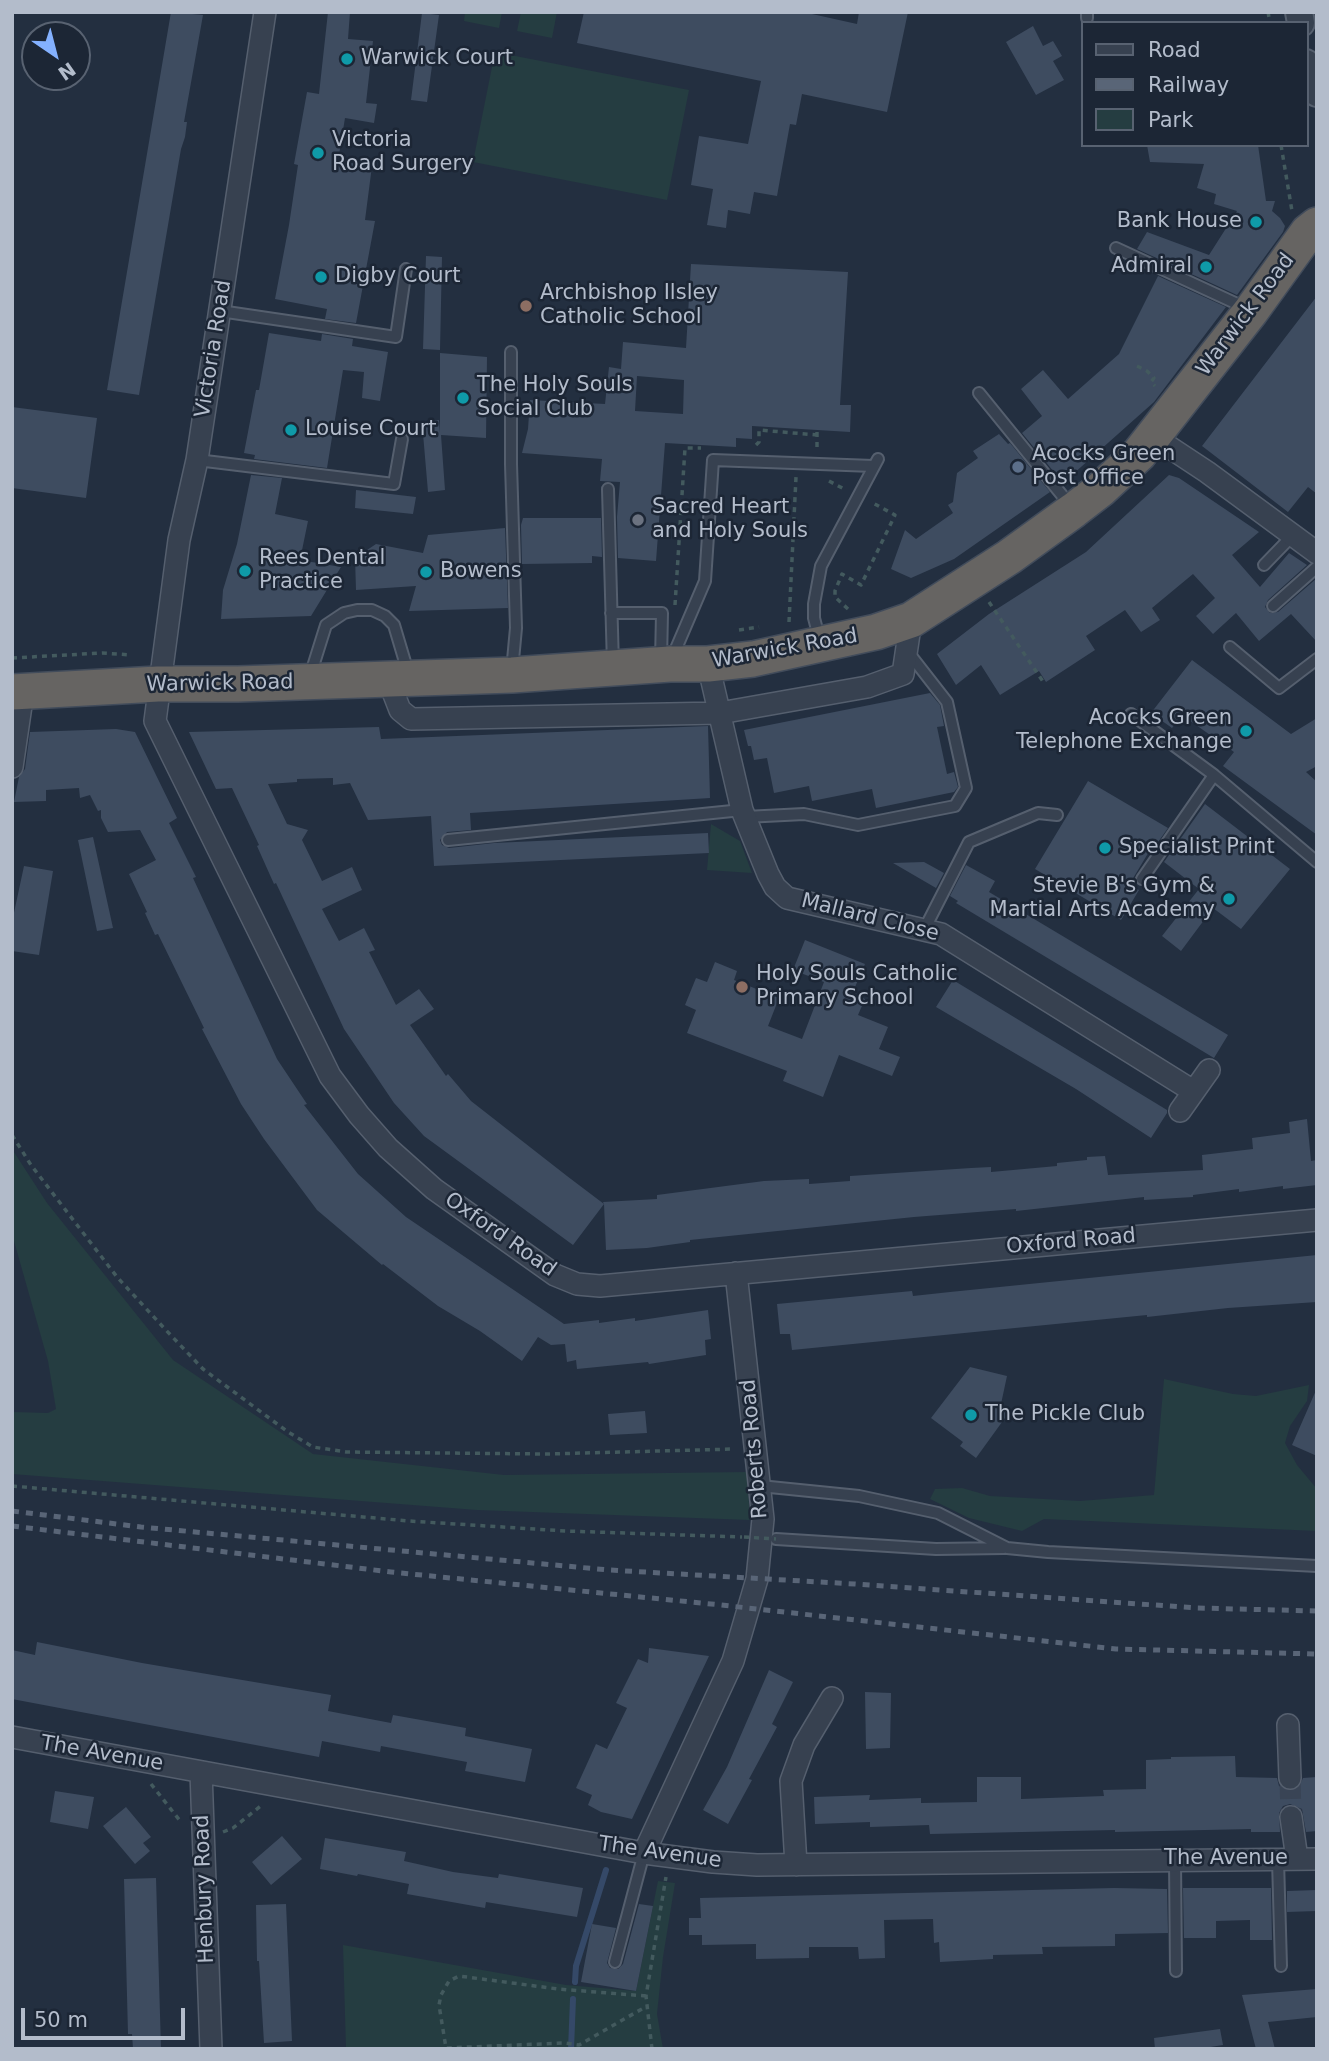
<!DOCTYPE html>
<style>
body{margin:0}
#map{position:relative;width:1329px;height:2061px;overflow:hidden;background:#232f40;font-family:"DejaVu Sans",sans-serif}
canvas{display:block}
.frame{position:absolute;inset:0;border:14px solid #b3bccb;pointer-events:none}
.legend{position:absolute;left:1081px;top:21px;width:228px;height:126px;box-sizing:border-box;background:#1c2635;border:2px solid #586271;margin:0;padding:9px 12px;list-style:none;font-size:21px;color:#b3bccb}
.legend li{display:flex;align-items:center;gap:14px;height:35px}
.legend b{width:35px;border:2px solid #586271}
.north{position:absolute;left:21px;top:21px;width:70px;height:70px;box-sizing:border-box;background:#1c2635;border:2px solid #586271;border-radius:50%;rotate:145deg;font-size:19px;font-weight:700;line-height:28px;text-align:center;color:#b3bccb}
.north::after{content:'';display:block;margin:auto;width:24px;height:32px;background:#84b1ff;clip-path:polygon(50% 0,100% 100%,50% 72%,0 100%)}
.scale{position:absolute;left:21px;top:2008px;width:164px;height:32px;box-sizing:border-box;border:4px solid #b3bccb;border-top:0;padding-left:9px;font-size:21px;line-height:24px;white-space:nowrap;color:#b3bccb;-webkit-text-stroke:5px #1c2635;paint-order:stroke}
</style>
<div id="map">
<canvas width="1329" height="2061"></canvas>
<div class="frame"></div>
<ul class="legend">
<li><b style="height:9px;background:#374150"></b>Road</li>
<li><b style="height:9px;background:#596577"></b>Railway</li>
<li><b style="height:19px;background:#253d41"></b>Park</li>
</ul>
<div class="north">N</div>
<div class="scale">50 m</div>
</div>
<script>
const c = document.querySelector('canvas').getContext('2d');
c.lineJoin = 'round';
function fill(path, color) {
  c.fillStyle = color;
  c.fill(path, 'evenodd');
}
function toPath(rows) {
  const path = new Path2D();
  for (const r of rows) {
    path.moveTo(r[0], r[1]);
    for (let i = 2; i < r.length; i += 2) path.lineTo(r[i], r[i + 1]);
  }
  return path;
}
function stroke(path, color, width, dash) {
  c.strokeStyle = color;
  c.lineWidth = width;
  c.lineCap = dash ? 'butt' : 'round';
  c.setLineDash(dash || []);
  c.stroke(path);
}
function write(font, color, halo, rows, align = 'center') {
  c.font = font + ' "DejaVu Sans",sans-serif';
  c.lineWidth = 5;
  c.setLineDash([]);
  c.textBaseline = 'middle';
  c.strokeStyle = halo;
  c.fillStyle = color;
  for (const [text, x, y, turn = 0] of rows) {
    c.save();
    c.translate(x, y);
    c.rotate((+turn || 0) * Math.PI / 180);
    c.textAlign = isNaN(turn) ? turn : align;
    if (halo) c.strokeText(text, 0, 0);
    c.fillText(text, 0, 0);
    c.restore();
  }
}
fill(toPath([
 [465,12,502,12,499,28,464,21],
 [521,12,557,12,552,38,517,31],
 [495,52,689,90,667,200,473,162],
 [711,824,740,841,752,873,707,870],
 [12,1149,47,1203,173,1360,313,1454,504,1475,747,1472,750,1520,477,1510,12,1474,12,1412,48,1413,56,1409,48,1361,12,1234],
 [1164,1379,1233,1394,1256,1396,1309,1385,1307,1401,1290,1426,1285,1443,1297,1465,1317,1489,1317,1531,1044,1519,1022,1531,969,1518,930,1499,935,1489,962,1488,990,1496,1080,1501,1154,1495],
 [658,1881,675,1883,663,1957,657,2014,663,2049,346,2049,343,1945,566,1985,636,1991]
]), '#253d41');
stroke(toPath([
 [575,1982,576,1966,606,1870],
 [571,2049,573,1999]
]), '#354968', 6);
fill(toPath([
 [171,12,203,15,184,122,187,122,185,137,181,149,139,395,107,390],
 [328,12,350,12,348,39,373,41,366,103,377,104,374,123,345,118,338,161,372,166,365,220,375,221,356,323,325,319,327,309,275,299,289,225,298,165,294,164,307,92,319,94],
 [584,12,803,12,857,24,859,12,908,12,887,112,802,94,796,125,790,124,777,196,754,192,750,214,728,210,726,228,707,225,713,189,691,185,699,136,748,144,761,81,577,43],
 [422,13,439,15,427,102,411,100],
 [1033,26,1043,46,1053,41,1062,56,1053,61,1064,80,1036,95,1006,42],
 [1147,145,1258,145,1266,201,1275,201,1272,211,1280,218,1285,226,1283,232,1237,295,1137,249,1147,232,1209,255,1237,211,1214,204,1216,194,1197,188,1204,164,1150,162],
 [426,256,442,257,440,350,423,349],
 [691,264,848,272,840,405,851,405,850,432,752,426,752,439,736,438,736,447,665,443,656,561,618,558,617,517,620,482,600,481,602,459,522,453,528,429,530,400,605,404,609,367,621,369,623,342,686,348],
 [637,376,684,380,683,414,635,411],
 [1158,276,1226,307,1154,402,1063,483,1022,433,1042,416,1021,389,1043,370,1068,399,1119,354],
 [1317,296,1317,494,1308,487,1288,512,1202,446],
 [269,333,321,341,322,334,353,339,352,346,388,352,380,401,362,398,364,372,343,370,327,468,254,459,255,455,244,453,256,390,259,390],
 [440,353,487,357,486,438,441,435,445,490,428,492,422,422,439,420,440,433],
 [12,407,97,418,86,498,12,488],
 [999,434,1008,444,1010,443,1050,492,954,559,911,578,891,569,905,530,916,539,953,513,948,505,953,502,957,473,978,458,973,451],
 [251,475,282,478,275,514,308,521,300,560,341,567,311,616,221,619,223,590,237,544],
 [1169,475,1179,478,1259,532,1232,555,1260,587,1289,553,1307,565,1268,600,1265,607,1270,613,1278,612,1317,578,1317,642,1291,614,1259,641,1236,613,1213,634,1196,616,1215,598,1193,574,1152,608,1160,620,1141,632,1125,610,1086,636,1095,650,1046,682,1039,671,1000,695,981,665,956,685,937,654,989,614,1086,552],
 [356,490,416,497,413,514,355,508],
 [523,518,601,518,602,557,592,556,592,563,522,564,521,525],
 [505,528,508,608,409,611,416,586,356,590,355,558,376,544,423,553,428,535],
 [1192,660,1291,734,1317,718,1317,766,1306,772,1317,782,1317,835,1223,766,1234,752,1182,715,1172,728,1151,713],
 [930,693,940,705,944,726,937,727,947,774,954,772,958,787,954,792,876,808,872,789,812,801,809,786,774,793,767,758,754,760,751,746,748,746,744,730],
 [708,726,710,798,470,813,471,830,447,832,440,840,442,845,449,848,494,843,708,833,709,853,434,866,431,816,368,820,350,783,333,785,333,778,297,779,297,782,268,784,287,824,308,830,302,840,322,881,352,867,362,890,322,909,339,941,364,928,375,950,369,952,396,1005,419,989,434,1009,410,1025,446,1076,448,1074,471,1101,567,1176,604,1204,603,1202,657,1199,657,1195,764,1181,809,1179,809,1184,850,1181,850,1176,971,1168,991,1167,991,1172,1057,1166,1057,1163,1087,1160,1087,1157,1105,1156,1108,1175,1203,1170,1202,1155,1253,1149,1252,1138,1290,1133,1289,1122,1307,1119,1311,1161,1317,1160,1317,1185,1283,1189,1283,1186,1239,1192,1239,1189,1193,1195,1193,1197,1144,1200,1144,1197,1016,1211,1016,1209,914,1217,690,1240,690,1242,647,1248,606,1250,604,1204,573,1245,424,1136,394,1103,344,1029,276,883,274,884,257,846,259,845,232,788,216,789,189,732,379,727,381,739],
 [116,729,135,732,177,818,169,823,196,877,193,878,277,1059,307,1104,304,1105,358,1174,406,1217,564,1324,599,1320,599,1323,635,1318,635,1321,708,1310,711,1339,705,1340,706,1355,649,1364,648,1362,577,1369,576,1360,567,1362,565,1344,551,1345,538,1337,522,1361,480,1331,438,1306,383,1264,382,1265,317,1210,264,1139,241,1104,202,1029,204,1028,158,934,155,935,145,913,147,912,129,874,156,860,140,830,108,832,101,818,101,810,98,811,90,795,80,798,79,788,46,790,46,801,14,802,19,777,25,769,30,732],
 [1088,781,1168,828,1151,852,1150,850,1129,885,1139,890,1121,920,1035,869],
 [1205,804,1290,869,1241,929,1213,908,1181,951,1162,936,1199,889,1164,862],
 [93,837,113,928,97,931,78,840],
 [924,862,944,873,936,888,893,863],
 [966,865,995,881,989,892,1228,1035,1214,1058,956,903,958,901,950,896],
 [24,866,53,871,39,955,12,951,12,922],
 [805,940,865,964,852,994,865,999,858,1015,888,1027,879,1049,900,1057,892,1076,839,1055,823,1097,783,1081,787,1071,687,1033,696,1010,685,1005,696,978,707,982,715,962,737,971,734,980,779,998,768,1026,802,1039,824,982,793,970],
 [953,980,1167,1110,1167,1113,1151,1138,1076,1089,936,1007],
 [1317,1255,1317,1302,1228,1308,1147,1317,1147,1315,792,1350,790,1334,780,1334,777,1304,912,1291,913,1296,950,1292],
 [970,1367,1007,1376,1001,1404,1010,1411,976,1458,960,1446,963,1442,931,1418],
 [1317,1388,1317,1456,1292,1445],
 [645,1411,647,1433,610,1435,608,1414],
 [37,1642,142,1663,331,1695,328,1711,391,1723,393,1715,466,1728,465,1736,532,1749,525,1782,465,1771,467,1762,381,1746,380,1752,322,1741,319,1757,12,1699,12,1650,35,1655],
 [649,1648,709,1656,632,1819,601,1812,588,1805,592,1795,576,1788,596,1744,607,1749,627,1708,616,1703,638,1659,648,1663],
 [769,1670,793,1682,772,1724,777,1727,749,1779,752,1780,728,1824,703,1810,727,1767],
 [865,1692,891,1693,890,1748,866,1749],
 [1235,1756,1236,1777,1277,1778,1279,1786,1290,1791,1298,1789,1303,1778,1317,1777,1317,1831,1306,1832,1302,1809,1290,1804,1283,1806,1279,1813,1280,1832,1251,1832,1251,1829,1115,1832,1115,1830,930,1834,929,1825,870,1827,870,1822,815,1824,814,1797,870,1795,869,1800,921,1798,921,1803,977,1802,977,1777,1021,1777,1021,1799,1104,1796,1103,1790,1146,1789,1146,1760,1171,1759,1171,1757],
 [55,1791,94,1797,88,1829,50,1822],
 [126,1807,151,1837,143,1843,150,1851,135,1864,103,1826],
 [282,1836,302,1859,271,1885,252,1862],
 [325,1838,406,1852,404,1861,453,1872,498,1878,499,1874,583,1888,577,1917,486,1902,485,1908,407,1894,409,1884,358,1874,357,1876,320,1869],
 [156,1878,161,2049,133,2049,132,2034,128,2034,124,1879],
 [1114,1888,1167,1889,1168,1933,1115,1934,1115,1946,1042,1947,1043,1954,993,1955,993,1959,940,1962,939,1942,934,1943,933,1919,884,1920,885,1958,859,1959,858,1947,809,1947,809,1958,756,1959,756,1944,702,1945,702,1935,689,1935,689,1918,701,1918,700,1898],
 [1183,1888,1271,1888,1272,1940,1250,1940,1250,1920,1216,1921,1216,1938,1184,1938],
 [1317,1890,1317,1911,1287,1912,1287,1891],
 [286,1904,292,2041,264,2043,259,1961,257,1961,256,1905],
 [639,1904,653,1906,636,1991,581,1982,592,1924,616,1928,607,1963,610,1968,618,1969,623,1964],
 [1317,1989,1317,2017,1268,2022,1275,2049,1256,2049,1242,1995],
 [1220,2029,1223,2045,1198,2049,1155,2049,1154,2038]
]), '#3e4c60');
stroke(toPath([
 [1290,1778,1291,1817]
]), '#394455', 21, [21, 10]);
const service = toPath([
 [1087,12,1087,18],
 [1116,248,1246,308],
 [220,311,396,337,406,269],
 [511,352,511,464,516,628,512,671],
 [979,393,1070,505],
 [197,460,394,484,402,439],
 [608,489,613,665],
 [1264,565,1293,535],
 [1273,606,1317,567],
 [611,613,662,613,661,661],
 [820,641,814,618,814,604,821,566,878,459],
 [1230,647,1279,688,1317,659],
 [672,658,705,581,713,460,873,466],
 [310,676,326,625,344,613,357,610,372,610,385,616,394,625,408,672],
 [1131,714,1214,775],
 [745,817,804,814,858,825,955,806,966,788,947,702,908,652],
 [448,840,742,810],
 [1142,879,1214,775,1317,862],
 [924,930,969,842,1038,813,1057,815],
 [760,1486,859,1496,938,1513,1007,1548,1048,1552,1317,1566],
 [776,1539,936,1549,1004,1548],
 [1175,1860,1176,1971],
 [1278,1860,1281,1966],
 [615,1962,644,1853]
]);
const minor = toPath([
 [265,12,197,460,179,540,155,721,330,1076,359,1115,388,1148,434,1189,555,1275,577,1284,600,1286,1317,1220],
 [1154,437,1207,472,1317,553],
 [708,664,742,810,768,874,775,887,787,898,941,934,1193,1091],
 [388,679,400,710,411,719,720,713,867,687,903,674,911,620],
 [12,767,23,692],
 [1180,1111,1209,1070],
 [1288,1725,1290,1778],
 [12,1737,644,1853,713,1862,757,1865,1317,1859],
 [201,1772,211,2049],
 [1291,1817,1297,1859],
 [644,1853,733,1661,757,1579,763,1519,736,1273],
 [796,1865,791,1781,804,1745,832,1698]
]);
const tertiary = toPath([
 [1299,12,1301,23],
 [1306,63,1308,76,1317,93]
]);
const trunk = toPath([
 [12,692,158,684,238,684,512,675,670,664,708,664,753,659,876,632,911,620,1009,557,1074,510,1100,490,1139,454,1251,311,1308,232,1317,225]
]);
stroke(service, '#555f6e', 14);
stroke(minor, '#555f6e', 24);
stroke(tertiary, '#555f6e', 30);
stroke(trunk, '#424c5b', 38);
stroke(toPath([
 [1268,12,1270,23],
 [1281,145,1292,211],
 [1137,366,1147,371,1154,378,1151,382,1155,386],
 [756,445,759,442,759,430,817,435],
 [817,447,817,430],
 [829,481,844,489],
 [989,602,1044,683],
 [675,605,685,448,701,448],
 [848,609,835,597,835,591,842,574,861,585,895,515,873,503],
 [789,622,796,477],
 [739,630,759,627],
 [12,658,102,653,131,655],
 [12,1135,31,1165,117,1277,164,1328,203,1369,288,1432,313,1447,346,1452,547,1454,734,1449],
 [12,1486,409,1521,565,1531,742,1537],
 [151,1784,181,1822],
 [223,1832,233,1828,262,1805],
 [646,1996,558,1989,459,1976,449,1981,441,1995,439,2005,446,2048,564,2043,579,2045,647,2006],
 [652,2049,646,1996,666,1877]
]), '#435a5e', 3.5, [5, 5]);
stroke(service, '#374150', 10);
stroke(minor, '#374150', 21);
stroke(tertiary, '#374150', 26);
stroke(trunk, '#666462', 35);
stroke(toPath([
 [12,1511,141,1527,609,1570,855,1584,1197,1608,1317,1611],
 [12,1526,391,1572,721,1605,1116,1649,1317,1654]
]), '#596577', 5, [7, 7]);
stroke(toPath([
 [744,1537,776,1539]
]), '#435a5e', 3.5, [5, 5]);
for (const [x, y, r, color] of [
 [347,59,7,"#0f9aa8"],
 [318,153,7,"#0f9aa8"],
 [1256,222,7,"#0f9aa8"],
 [1206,267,7,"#0f9aa8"],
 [321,277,7,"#0f9aa8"],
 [526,306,7,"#8d6e63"],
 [463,398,7,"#0f9aa8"],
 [291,430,7,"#0f9aa8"],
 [1018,467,7,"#5c6f8a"],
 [638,520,7,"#6b7280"],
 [245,571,7,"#0f9aa8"],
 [426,572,7,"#0f9aa8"],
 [1246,731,7,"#0f9aa8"],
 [1105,848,7,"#0f9aa8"],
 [1229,899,7,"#0f9aa8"],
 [742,987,7,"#8d6e63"],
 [971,1415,7,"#0f9aa8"]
]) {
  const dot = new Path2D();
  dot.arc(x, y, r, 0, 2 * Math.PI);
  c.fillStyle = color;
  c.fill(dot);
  stroke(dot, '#1c2635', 2.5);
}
write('21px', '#b3bccb', '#1c2635', [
 ["Warwick Court",361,59],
 ["Victoria",332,141],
 ["Road Surgery",332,165],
 ["Bank House",1242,222,"right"],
 ["Admiral",1192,267,"right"],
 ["Digby Court",335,277],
 ["Archbishop Ilsley",540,294],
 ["Catholic School",540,318],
 ["The Holy Souls",477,386],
 ["Social Club",477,410],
 ["Louise Court",305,430],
 ["Acocks Green",1032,455],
 ["Post Office",1032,479],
 ["Sacred Heart",652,508],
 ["and Holy Souls",652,532],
 ["Rees Dental",259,559],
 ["Practice",259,583],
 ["Bowens",440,572],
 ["Acocks Green",1232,719,"right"],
 ["Telephone Exchange",1232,743,"right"],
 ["Specialist Print",1119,848],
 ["Stevie B's Gym &",1215,887,"right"],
 ["Martial Arts Academy",1215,911,"right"],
 ["Holy Souls Catholic",756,975],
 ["Primary School",756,999],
 ["The Pickle Club",985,1415]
], 'left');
write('21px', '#b3bccb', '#1c2635', [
 ["Warwick Road",1246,315,-53],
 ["Victoria Road",214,349,-81],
 ["Warwick Road",785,649,-10],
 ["Warwick Road",220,684,-1],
 ["Mallard Close",870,918,14],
 ["Oxford Road",500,1235,35],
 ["Oxford Road",1071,1242,-5],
 ["Roberts Road",755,1449,-95],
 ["The Avenue",102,1754,10],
 ["The Avenue",660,1853,8],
 ["The Avenue",1226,1859],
 ["Henbury Road",205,1889,-92]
]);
</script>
